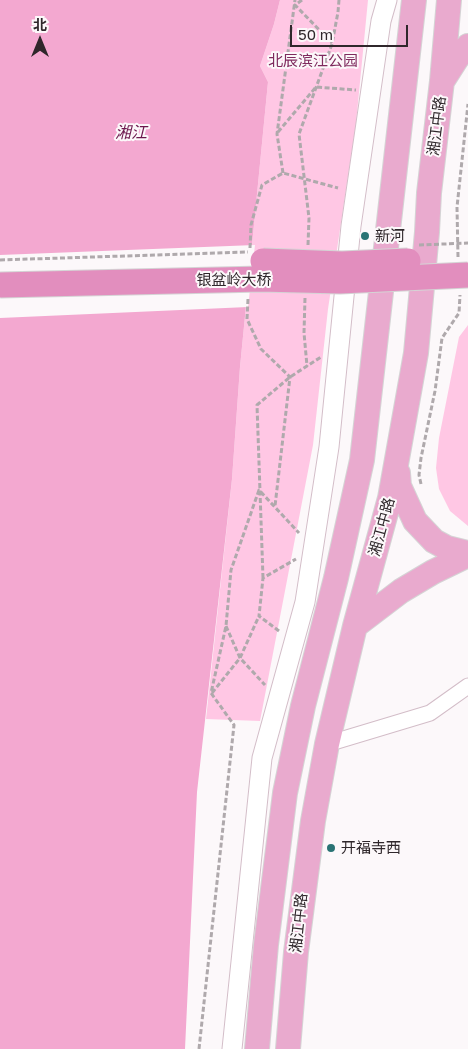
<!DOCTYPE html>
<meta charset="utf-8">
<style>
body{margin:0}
#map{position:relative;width:468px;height:1049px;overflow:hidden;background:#fcf8fa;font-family:"Golos Text","Noto Sans SC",sans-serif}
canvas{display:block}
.north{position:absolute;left:15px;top:15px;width:50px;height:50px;-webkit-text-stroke:4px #fcf8fa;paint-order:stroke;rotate:0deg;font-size:14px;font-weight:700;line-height:20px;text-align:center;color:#2f272b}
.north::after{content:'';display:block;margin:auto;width:18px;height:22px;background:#2f272b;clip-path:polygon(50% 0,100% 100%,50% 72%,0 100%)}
.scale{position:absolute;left:290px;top:25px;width:118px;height:22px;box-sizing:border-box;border:2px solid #2f272b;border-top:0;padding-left:6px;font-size:15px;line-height:18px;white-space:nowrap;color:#2f272b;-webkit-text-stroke:4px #fcf8fa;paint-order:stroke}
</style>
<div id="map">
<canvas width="468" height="1049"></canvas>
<div class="north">北</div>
<div class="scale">50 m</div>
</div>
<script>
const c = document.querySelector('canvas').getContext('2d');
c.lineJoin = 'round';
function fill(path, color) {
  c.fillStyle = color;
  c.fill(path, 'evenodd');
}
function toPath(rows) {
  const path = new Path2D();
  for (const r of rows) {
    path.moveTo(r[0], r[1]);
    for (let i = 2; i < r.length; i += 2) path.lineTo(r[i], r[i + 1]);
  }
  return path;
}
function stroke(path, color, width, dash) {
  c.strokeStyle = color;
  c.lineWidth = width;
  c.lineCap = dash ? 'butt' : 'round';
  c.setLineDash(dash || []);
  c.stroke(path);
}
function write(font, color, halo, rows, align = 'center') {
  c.font = font + ' "Golos Text","Noto Sans SC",sans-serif';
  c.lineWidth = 4;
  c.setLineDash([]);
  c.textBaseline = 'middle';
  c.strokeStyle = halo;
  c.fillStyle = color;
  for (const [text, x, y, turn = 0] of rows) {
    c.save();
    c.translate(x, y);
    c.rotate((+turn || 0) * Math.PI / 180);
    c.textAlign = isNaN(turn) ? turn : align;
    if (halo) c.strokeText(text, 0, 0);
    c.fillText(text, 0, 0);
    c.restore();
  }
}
fill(toPath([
 [280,0,368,0,356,123,328,309,313,445,260,721,206,719,232,479,240,367,268,82,260,66,274,24],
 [468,325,468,526,450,511,439,489,436,468,439,438,459,337]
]), '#ffc7e4');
fill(toPath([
 [0,0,280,0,274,24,260,66,268,82,240,367,232,479,197,792,185,1049,0,1049]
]), '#f3a8d0');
fill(toPath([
 [255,245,248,307,0,318,0,255]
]), '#fcf8fa');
const minor = toPath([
 [327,744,430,713,468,686]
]);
const tertiary = toPath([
 [232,1049,262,758,305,602,329,447,351,226,381,21,387,0]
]);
const primary = toPath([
 [443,80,457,58,468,46],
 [398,473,399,486,415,521,434,541,447,548,468,553],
 [355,626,401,591,433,572,468,555],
 [257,1049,266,945,285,793,303,706,336,578,362,460,414,0],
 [288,1049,296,952,313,821,327,744,355,626,390,498,416,353,427,232,429,193,442,81,449,0]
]);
stroke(minor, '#d3bdc8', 17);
stroke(tertiary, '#d3bdc8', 21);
stroke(primary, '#d5d4d5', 26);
stroke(toPath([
 [302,0,295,5,332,43],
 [278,132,316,87,356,90],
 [283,173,277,134,295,0],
 [308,245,309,218,299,134,332,44,338,12,339,0],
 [250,248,251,225,262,185,283,173,338,188],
 [458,257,457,207,468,104],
 [305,298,304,333,307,366],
 [248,299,247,319,261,349,290,377,275,506],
 [421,484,419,475,421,458,435,391,442,338,459,313,460,295],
 [263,578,257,405,290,377,321,357],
 [226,626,240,658,265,685],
 [279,631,259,616,263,578,296,559],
 [212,693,240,658,259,616],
 [199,1049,234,725,211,693,226,626,231,570,259,490,299,533]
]), '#afa9ac', 3, [5, 2.5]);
stroke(minor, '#fff', 15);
stroke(tertiary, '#fff', 19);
stroke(primary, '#e9aace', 24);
const trunkBridge = toPath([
 [263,261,342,264,408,261],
 [0,285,261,279,340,281,468,275]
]);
stroke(trunkBridge, '#d5d4d5', 27, []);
stroke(toPath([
 [419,245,468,243],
 [0,260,248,252]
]), '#afa9ac', 3, [5, 2.5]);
stroke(trunkBridge, '#e28ebe', 25);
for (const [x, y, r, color] of [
 [365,236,5,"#297374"],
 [331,848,5,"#297374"]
]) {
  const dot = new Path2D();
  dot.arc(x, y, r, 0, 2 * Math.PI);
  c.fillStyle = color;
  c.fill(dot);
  stroke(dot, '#fcf8fa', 2);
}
write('15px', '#7f2a5e', '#fcf8fa', [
 ["北辰滨江公园",313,61]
]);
write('15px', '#2f272b', '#fcf8fa', [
 ["湘江中路",437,126,-83],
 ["银盆岭大桥",234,280],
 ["湘江中路",382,527,-75],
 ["湘江中路",299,923,-84]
]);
write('15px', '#2f272b', '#fcf8fa', [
 ["新河",375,236],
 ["开福寺西",341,848]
], 'left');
write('italic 16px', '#6c174d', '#fcf8fa', [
 ["湘江",131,133]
]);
</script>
